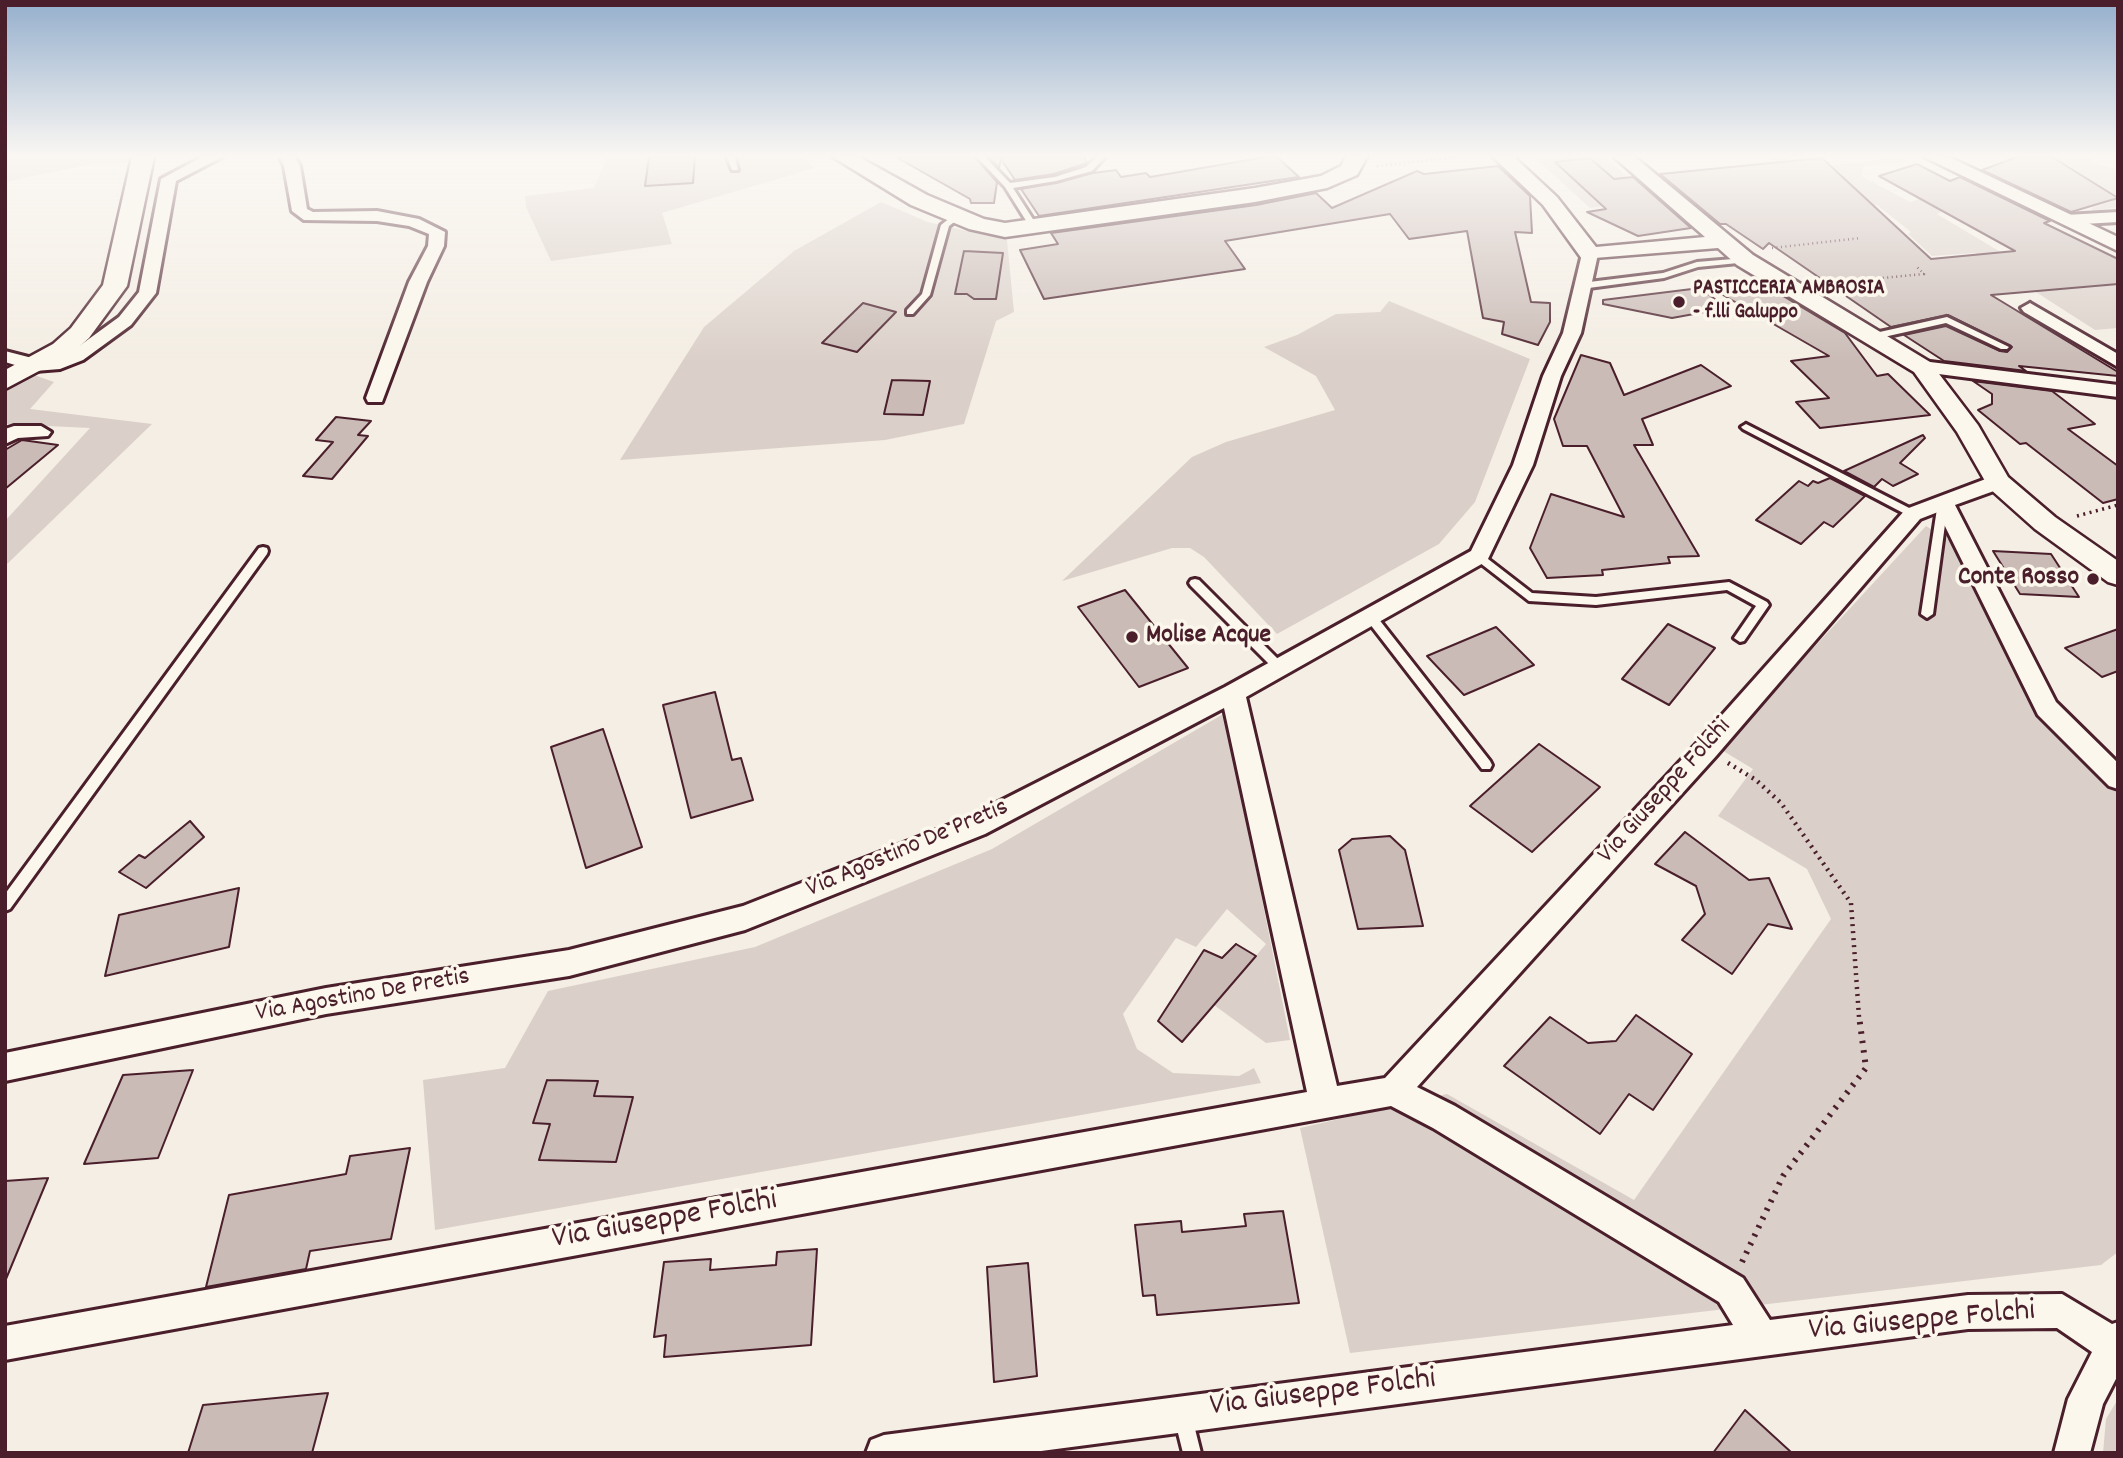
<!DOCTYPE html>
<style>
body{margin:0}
#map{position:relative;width:2123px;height:1458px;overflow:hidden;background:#f4eee4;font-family:Dekko,sans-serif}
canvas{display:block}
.frame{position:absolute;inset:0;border:7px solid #4a1f2b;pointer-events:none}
</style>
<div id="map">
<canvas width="2123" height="1458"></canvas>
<div class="frame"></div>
</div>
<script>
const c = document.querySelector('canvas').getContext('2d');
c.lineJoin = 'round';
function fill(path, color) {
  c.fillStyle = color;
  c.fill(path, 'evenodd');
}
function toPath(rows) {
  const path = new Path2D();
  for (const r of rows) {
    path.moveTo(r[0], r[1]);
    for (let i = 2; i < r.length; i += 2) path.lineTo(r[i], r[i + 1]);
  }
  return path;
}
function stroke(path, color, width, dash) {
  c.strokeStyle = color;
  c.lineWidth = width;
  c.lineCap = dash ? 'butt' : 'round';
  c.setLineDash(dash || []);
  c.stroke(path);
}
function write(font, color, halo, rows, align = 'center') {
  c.font = font + ' Dekko,sans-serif';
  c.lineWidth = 7;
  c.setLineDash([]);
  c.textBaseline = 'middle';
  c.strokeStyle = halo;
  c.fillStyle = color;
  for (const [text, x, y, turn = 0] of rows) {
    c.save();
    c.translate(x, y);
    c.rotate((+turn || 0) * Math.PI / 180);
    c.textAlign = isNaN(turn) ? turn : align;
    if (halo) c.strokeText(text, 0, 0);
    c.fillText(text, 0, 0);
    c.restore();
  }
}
fill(toPath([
 [5,157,132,157,130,163,97,163,5,182],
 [607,157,801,157,815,168,662,213,672,244,551,261,526,207,525,196,594,188],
 [1534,157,1604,157,1654,199,1590,208],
 [1767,157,1782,157,1811,168,1900,157,1907,162,1864,166,1861,176,1910,202,1932,195,1955,206,1937,214,2014,260,2007,261,2044,291,2076,288,2118,277,2118,328,2095,330,1975,253,1932,256,1908,234,1911,232,1877,205,1842,207,1802,175],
 [2052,157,2093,157,2090,163,2113,168,2118,172,2118,207,2093,211,2091,208,2113,201,2089,190,2097,186],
 [881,202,928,222,1007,240,1014,312,996,321,964,424,885,440,620,460,704,327,794,251],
 [1389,301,1530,359,1475,502,1439,544,1277,634,1204,557,1190,548,1172,548,1062,581,1192,457,1226,442,1335,410,1316,376,1264,347,1297,335,1336,314,1380,312],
 [34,375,54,382,30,409,152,424,5,566,5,521,90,428,5,424,5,389],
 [1926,526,1951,541,2033,704,2118,794,2118,1252,2101,1265,1350,1353,1300,1128,1447,1094,1634,1200,1831,919,1807,869,1718,816,1753,769,1720,749],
 [1225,713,1290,1040,1266,1043,1214,1005,1266,944,1227,909,1196,947,1176,938,1123,1014,1137,1049,1173,1073,1239,1076,1254,1068,1261,1083,435,1230,423,1080,505,1068,548,991,755,947,992,849],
 [2118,1399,2118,1453,2103,1453,2106,1419]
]), '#dbd0c9');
const building = toPath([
 [649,157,695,157,693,183,645,186,649,157],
 [896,157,975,157,997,182,994,203,971,203,970,199,896,157],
 [989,157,1084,157,1087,163,1054,174,1015,180,1001,159,999,168,989,157],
 [1266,157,1277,157,1299,177,1039,216,1021,189,1093,173,1116,170,1121,177,1146,173,1150,177,1266,157],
 [2017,157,2052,157,2118,198,2071,212,1982,170,2017,157],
 [1590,158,1614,179,1633,177,1691,228,1638,236,1587,212,1606,209,1555,162,1590,158],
 [1822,158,1931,259,2015,251,1879,176,1917,164,1950,181,1960,177,2050,221,2044,223,2118,259,2118,284,1991,295,2118,372,2118,376,2019,366,2026,371,1944,361,1904,335,1946,326,2000,351,2007,352,2012,347,1948,315,1891,327,1769,243,1763,249,1726,224,1720,224,1660,174,1822,158],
 [1498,166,1530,196,1532,233,1515,232,1531,302,1550,303,1550,322,1538,345,1502,334,1504,322,1483,318,1467,231,1409,239,1390,214,1225,241,1245,269,1044,299,1020,250,1058,244,1051,233,1256,205,1316,193,1332,208,1417,171,1424,174,1498,166],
 [964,251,1003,253,996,299,974,299,967,294,955,294,964,251],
 [1758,281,1845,333,1877,376,1888,374,1930,415,1820,428,1796,402,1829,398,1791,361,1829,356,1723,295,1758,281],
 [1700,288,1727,308,1672,318,1603,304,1603,300,1700,288],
 [863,303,896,312,857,352,822,343,863,303],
 [1581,355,1610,363,1624,395,1701,365,1731,386,1642,419,1653,445,1634,445,1699,556,1668,557,1670,563,1602,570,1603,575,1547,578,1530,548,1551,494,1624,517,1587,446,1563,446,1554,419,1581,355],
 [892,380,930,381,923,415,884,414,892,380],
 [1973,381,2052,391,2095,424,2068,429,2118,466,2118,499,2103,503,2026,443,2020,444,1978,410,1992,404,1992,394,1973,381],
 [336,417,371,421,358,435,368,436,332,479,303,476,333,442,316,440,336,417],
 [1923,435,1925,438,1900,463,1918,474,1893,486,1882,479,1874,487,1844,471,1923,435],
 [22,440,58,445,5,489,5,450,22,440],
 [1830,478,1865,496,1833,527,1824,522,1801,544,1756,520,1799,481,1808,486,1813,481,1818,483,1830,478],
 [1993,551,2051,554,2079,597,2020,594,1993,551],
 [1125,590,1188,668,1139,687,1078,607,1125,590],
 [1668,624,1715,648,1669,705,1622,679,1668,624],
 [1496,627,1534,665,1464,695,1427,656,1496,627],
 [2118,629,2118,671,2102,677,2065,648,2118,629],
 [715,692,732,760,741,758,753,800,691,818,663,705,715,692],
 [603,729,642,847,586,868,551,747,603,729],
 [1539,744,1600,787,1532,852,1470,806,1539,744],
 [190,821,204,837,146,888,119,872,139,855,145,858,190,821],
 [1685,832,1749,880,1769,878,1792,929,1768,924,1732,974,1682,940,1705,914,1696,886,1655,864,1685,832],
 [1390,836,1405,850,1423,926,1358,929,1339,850,1352,839,1390,836],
 [239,888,229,947,105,976,119,915,239,888],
 [1236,944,1256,956,1182,1042,1158,1021,1204,950,1222,958,1236,944],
 [1636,1015,1692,1054,1653,1110,1629,1094,1600,1134,1504,1066,1550,1017,1588,1043,1616,1041,1636,1015],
 [193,1070,158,1158,84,1164,123,1075,193,1070],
 [547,1080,598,1081,594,1096,633,1097,616,1162,539,1160,550,1124,533,1123,547,1080],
 [410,1148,391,1239,310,1251,306,1269,206,1287,229,1195,346,1174,350,1156,410,1148],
 [48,1178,6,1279,5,1279,5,1181,48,1178],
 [1283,1211,1299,1303,1157,1315,1155,1295,1143,1296,1135,1225,1181,1221,1182,1232,1246,1226,1244,1214,1283,1211],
 [817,1249,811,1345,664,1357,666,1335,654,1337,664,1262,711,1259,710,1270,776,1265,777,1252,817,1249],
 [1028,1263,1037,1376,994,1382,987,1267,1028,1263],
 [328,1393,312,1453,188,1453,203,1405,328,1393],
 [1745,1410,1792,1453,1713,1453,1745,1410]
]);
fill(building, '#cabbb6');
stroke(building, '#4a1f2b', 2);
const service = toPath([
 [727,157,735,157,738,170,732,170,727,157],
 [977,157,985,157,1010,183,1055,177,1086,167,1097,157,1105,157,1092,171,1056,181,1013,188,1038,227,1034,229,1030,227,1005,187,977,157],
 [955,214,962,216,949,226,930,295,913,314,907,314,907,310,922,294,941,225,955,214],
 [1745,258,1748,258,1748,262,1698,267,1664,278,1581,289,1577,286,1581,283,1663,273,1697,262,1745,258],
 [1947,317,2009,347,2007,349,2001,349,1946,323,1875,339,1871,336,1875,333,1947,317],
 [1746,424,1917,512,1918,514,1913,517,1909,516,1743,429,1741,427,1746,424],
 [1943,499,1948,502,1933,614,1927,618,1921,614,1938,502,1943,499],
 [263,547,267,548,268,551,267,554,10,909,5,911,5,894,259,548,263,547],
 [1479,552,1532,593,1596,597,1729,582,1767,602,1769,605,1744,641,1740,642,1734,638,1756,606,1727,590,1596,605,1529,601,1475,559,1474,556,1475,553,1479,552],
 [1195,579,1199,580,1282,663,1284,666,1282,669,1274,669,1191,586,1189,583,1191,580,1195,579],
 [1370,612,1374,613,1490,761,1492,765,1490,769,1482,769,1366,619,1364,616,1370,612],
 [1183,1408,1189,1411,1192,1417,1201,1453,1183,1453,1174,1417,1177,1411,1183,1408]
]);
const minor = toPath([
 [202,157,222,157,176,181,156,293,131,325,83,360,60,369,35,371,5,362,5,351,36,359,51,359,71,352,119,317,139,292,161,179,202,157],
 [280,157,295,157,300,166,307,209,313,212,377,211,419,219,445,232,444,246,427,282,382,402,368,402,366,398,409,282,428,246,429,234,409,226,377,221,304,220,292,211,284,166,280,157],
 [2118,212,2118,222,2066,225,2058,220,2066,215,2118,212],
 [1590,249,1598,254,1581,333,1561,376,1533,465,1487,561,1246,697,1337,1086,1385,1078,1698,742,1906,509,1991,477,2005,477,2008,482,2005,487,1955,505,2056,702,2118,763,2118,789,2109,786,2038,715,1938,512,1920,519,1716,756,1417,1087,1455,1106,1743,1278,1770,1320,1968,1295,2062,1294,2112,1324,2118,1322,2118,1375,2103,1404,2090,1453,2054,1453,2068,1399,2092,1352,2057,1328,1968,1329,1026,1453,866,1453,871,1440,884,1435,1733,1325,1719,1302,1433,1128,1391,1106,5,1360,5,1326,1307,1092,1224,708,985,834,745,930,569,976,326,1014,5,1081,5,1053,326,988,569,950,743,906,967,818,1225,687,1471,551,1513,465,1543,376,1563,333,1582,254,1590,249],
 [2030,303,2118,354,2118,367,2024,312,2021,308,2030,303],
 [1922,361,2118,385,2118,397,1915,371,1913,367,1922,361],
 [14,426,41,426,51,432,48,436,18,438,5,444,5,429,14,426]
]);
const tertiary = toPath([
 [1493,157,1514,157,1557,197,1596,247,1705,237,1614,157,1635,157,1753,255,1930,362,1978,425,2008,477,2055,517,2118,561,2118,585,2108,582,2035,529,1989,488,1957,432,1914,372,1737,265,1718,248,1582,259,1543,205,1493,157],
 [1924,157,1949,157,2118,237,2118,251,1924,157]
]);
const secondary = toPath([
 [132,157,154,157,127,286,89,338,71,354,5,389,5,370,53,344,71,328,103,285,132,157],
 [833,157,859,157,927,195,984,219,1005,223,1255,188,1321,176,1341,166,1346,157,1367,157,1357,175,1327,188,1255,202,1005,237,969,229,911,205,833,157]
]);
stroke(service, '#4a1f2b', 6);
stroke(minor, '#4a1f2b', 6);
stroke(tertiary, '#4a1f2b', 5);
stroke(secondary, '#4a1f2b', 5);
stroke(toPath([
 [1377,166,1456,157],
 [1772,248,1861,238],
 [1829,283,1924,274,1917,267]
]), '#4a1f2b', 2.5, [1, 3.5]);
stroke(toPath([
 [2077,516,2118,505]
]), '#4a1f2b', 3.5, [2, 4.5]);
stroke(toPath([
 [1728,763,1756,780,1781,803,1851,903,1859,1017]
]), '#4a1f2b', 4.5, [2, 5]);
stroke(toPath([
 [1742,1262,1783,1176,1866,1068,1859,1016]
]), '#4a1f2b', 6, [2.5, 7]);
fill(service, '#fbf7ec');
fill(minor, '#fbf7ec');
fill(tertiary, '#fbf7ec');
fill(secondary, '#fbf7ec');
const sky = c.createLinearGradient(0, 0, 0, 362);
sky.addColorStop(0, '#95afcd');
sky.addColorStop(0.43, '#faf7f3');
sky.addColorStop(1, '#faf7f300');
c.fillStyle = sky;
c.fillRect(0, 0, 2123, 362);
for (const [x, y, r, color] of [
 [1679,302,7,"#4a1f2b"],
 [2093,579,7,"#4a1f2b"],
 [1132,637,7,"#4a1f2b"]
]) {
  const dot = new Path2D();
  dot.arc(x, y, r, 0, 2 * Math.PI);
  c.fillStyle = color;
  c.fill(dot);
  stroke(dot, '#fbf7ec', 2.5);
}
write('bold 21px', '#4a1f2b', '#fbf7ec', [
 ["PASTICCERIA AMBROSIA",1693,290],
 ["- f.lli Galuppo",1693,314]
], 'left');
write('bold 26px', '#4a1f2b', '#fbf7ec', [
 ["Conte Rosso",2079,579],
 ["Molise Acque",1146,637,"left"]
], 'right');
write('26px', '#4a1f2b', '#fbf7ec', [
 ["Via Giuseppe Folchi",1666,792,-48],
 ["Via Agostino De Pretis",908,850,-23],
 ["Via Agostino De Pretis",363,997,-10]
]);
write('32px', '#4a1f2b', '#fbf7ec', [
 ["Via Giuseppe Folchi",665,1222,-10],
 ["Via Giuseppe Folchi",1922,1323,-5],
 ["Via Giuseppe Folchi",1323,1395,-7]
]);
</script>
